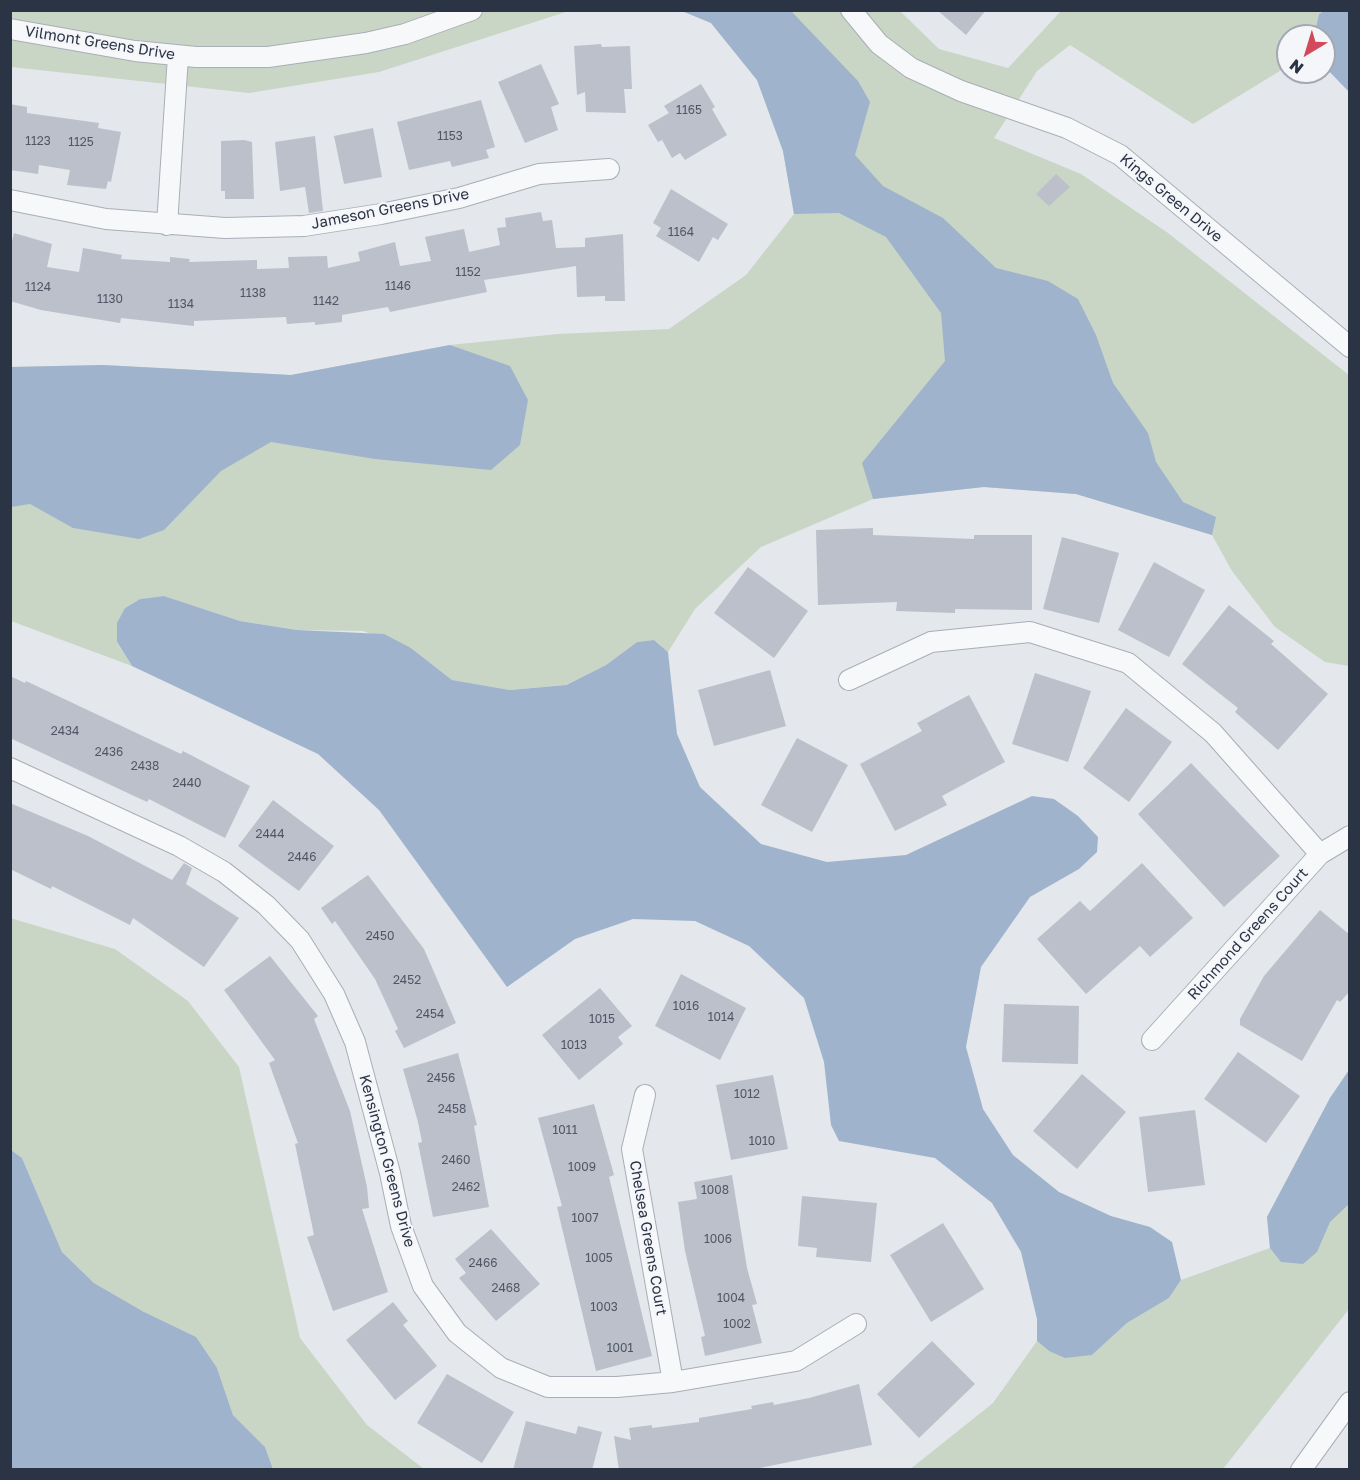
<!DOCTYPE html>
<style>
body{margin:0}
#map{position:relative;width:1360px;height:1480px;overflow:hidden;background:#e4e7ec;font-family:"Golos Text",sans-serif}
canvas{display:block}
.frame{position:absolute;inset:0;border:12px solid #2b3445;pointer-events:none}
.north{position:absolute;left:1276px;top:24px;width:60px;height:60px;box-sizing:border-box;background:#f4f6f9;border:2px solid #a4a8b1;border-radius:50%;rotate:218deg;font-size:16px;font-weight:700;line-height:24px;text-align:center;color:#2b3445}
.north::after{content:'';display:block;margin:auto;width:21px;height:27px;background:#d1495b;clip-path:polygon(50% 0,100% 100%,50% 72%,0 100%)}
</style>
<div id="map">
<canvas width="1360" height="1480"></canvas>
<div class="frame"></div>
<div class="north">N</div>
</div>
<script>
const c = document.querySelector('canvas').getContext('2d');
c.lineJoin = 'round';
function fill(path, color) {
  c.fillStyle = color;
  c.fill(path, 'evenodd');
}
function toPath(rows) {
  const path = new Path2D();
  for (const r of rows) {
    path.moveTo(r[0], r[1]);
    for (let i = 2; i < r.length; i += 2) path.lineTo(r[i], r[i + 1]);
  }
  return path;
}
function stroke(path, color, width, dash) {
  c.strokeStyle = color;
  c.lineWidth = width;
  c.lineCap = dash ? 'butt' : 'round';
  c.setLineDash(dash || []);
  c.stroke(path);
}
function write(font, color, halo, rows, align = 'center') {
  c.font = font + ' "Golos Text",sans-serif';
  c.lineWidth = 4.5;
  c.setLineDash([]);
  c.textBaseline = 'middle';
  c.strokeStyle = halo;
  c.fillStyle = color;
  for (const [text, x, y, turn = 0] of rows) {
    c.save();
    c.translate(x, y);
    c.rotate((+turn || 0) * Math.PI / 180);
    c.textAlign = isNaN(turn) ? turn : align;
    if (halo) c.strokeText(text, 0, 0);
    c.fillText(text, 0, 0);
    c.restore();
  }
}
fill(toPath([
 [11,11,569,11,379,72,249,93,11,67],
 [682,11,900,11,939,49,1008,68,1061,11,1324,11,1319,14,1314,36,1288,36,1288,66,1193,124,1070,45,1037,71,994,138,1081,174,1168,233,1349,375,1349,666,1325,662,1275,627,1232,571,1212,535,1076,494,984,487,873,499,761,547,695,609,668,652,654,640,637,642,606,665,565,685,510,690,452,680,411,648,363,631,297,630,240,621,164,596,140,599,125,608,117,643,132,666,11,621,10,367,103,365,291,375,450,345,558,334,669,329,746,275,794,214,783,151,757,80,711,23],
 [10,918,115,949,188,1001,239,1067,300,1338,367,1425,424,1469,273,1469,265,1447,233,1415,217,1368,144,1312,94,1283,62,1252,22,1158,11,1150],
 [1349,1070,1349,1309,1223,1469,909,1470,993,1403,1037,1341,1049,1351,1092,1355,1127,1323,1169,1298,1181,1280,1270,1248,1267,1217,1330,1098]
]), '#c9d6c5');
fill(toPath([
 [682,11,791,11,858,81,870,102,855,155,883,186,943,218,996,268,1048,281,1078,299,1096,335,1113,383,1148,433,1156,462,1183,502,1216,517,1212,535,1076,494,984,487,873,499,862,463,945,361,941,313,886,237,839,213,794,214,783,151,757,80,711,23],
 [1324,11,1349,11,1349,92,1324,66,1324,36,1314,36,1319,14],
 [450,345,510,366,528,400,520,445,491,470,375,459,271,442,221,471,164,530,139,539,73,528,30,504,11,507,11,367,103,365,291,375],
 [164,596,240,621,297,630,384,634,411,648,452,680,510,690,566,685,606,665,637,642,654,640,668,652,677,734,700,787,761,844,827,862,906,855,1032,796,1054,799,1078,816,1098,837,1097,852,1079,869,1030,897,981,967,966,1047,983,1109,1013,1155,1059,1192,1111,1216,1150,1227,1172,1242,1181,1280,1169,1298,1127,1323,1092,1355,1065,1358,1049,1351,1037,1341,1037,1319,1021,1252,992,1203,935,1158,839,1141,831,1125,824,1062,804,998,749,946,695,921,633,919,575,939,507,987,379,810,318,754,132,666,117,642,117,623,125,608,140,599],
 [1349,1070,1349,1204,1330,1222,1317,1252,1303,1264,1281,1262,1270,1248,1267,1217,1330,1098],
 [11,1150,22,1158,62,1252,94,1283,144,1312,196,1337,217,1368,233,1415,265,1447,273,1469,11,1469]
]), '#9fb4cc');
fill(toPath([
 [937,10,986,10,966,35],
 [601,44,602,47,630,46,632,89,624,89,626,113,586,112,585,92,577,95,574,46],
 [541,64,559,104,551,107,558,130,525,143,498,82],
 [701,84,715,107,712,109,727,135,685,160,680,153,672,158,662,140,658,142,648,125,669,113,664,106],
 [481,100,495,147,486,150,489,158,452,167,450,161,409,170,397,122],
 [10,104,27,107,27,113,99,123,98,128,121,132,111,182,108,181,106,189,67,185,70,170,39,165,38,174,10,170],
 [373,128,382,177,344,184,334,136],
 [315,136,323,211,309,213,305,187,280,191,275,142],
 [244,140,252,142,254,199,225,199,225,191,221,191,221,141],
 [1056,174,1070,187,1049,206,1036,194],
 [671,189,728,224,718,240,713,237,699,262,656,236,661,228,653,223],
 [541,212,543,221,552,220,556,248,585,247,585,238,623,234,625,301,605,301,605,296,577,297,576,266,484,280,487,292,390,312,388,307,342,315,342,322,315,325,315,322,287,324,286,317,194,321,194,326,121,318,120,323,41,310,10,301,10,249,14,233,52,244,47,267,79,272,83,248,122,255,121,259,170,262,170,257,190,259,189,262,257,260,257,269,289,268,288,257,327,256,328,268,360,261,358,252,395,242,400,266,431,261,425,237,464,229,469,252,500,245,497,228,506,227,505,218],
 [873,528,873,535,974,539,974,535,1032,535,1032,610,955,609,955,613,896,611,897,602,818,605,816,530],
 [1062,537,1119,553,1099,623,1043,609],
 [1154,562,1205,590,1169,657,1118,630],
 [748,567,808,611,774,658,714,613],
 [1229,605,1274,641,1271,644,1328,694,1278,750,1235,712,1238,708,1182,664],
 [770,670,786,726,714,746,698,690],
 [1035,673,1091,691,1068,762,1012,744],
 [10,676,25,683,26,681,181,754,183,751,250,786,225,838,149,799,147,802,10,738],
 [969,695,1005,762,942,796,947,805,895,831,860,764,922,731,917,723],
 [1126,708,1172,742,1129,802,1083,768],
 [797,738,848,765,812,832,761,805],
 [1191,763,1280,856,1224,907,1138,814],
 [273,800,334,846,299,891,238,846],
 [10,803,88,836,172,880,184,863,192,868,186,884,239,918,204,967,133,918,130,925,52,886,51,889,10,869],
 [1142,863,1193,918,1150,957,1140,946,1086,994,1037,939,1080,901,1090,911],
 [368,875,424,949,456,1023,404,1048,395,1031,398,1029,375,979,335,921,332,924,321,908],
 [1320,910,1350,935,1350,991,1340,1002,1337,1000,1302,1061,1240,1025,1240,1019,1264,976],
 [270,956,318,1016,314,1019,350,1111,367,1187,369,1208,362,1209,388,1292,333,1311,307,1237,314,1235,295,1144,298,1143,269,1063,275,1060,224,990],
 [681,974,746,1008,720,1060,655,1026],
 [600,988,632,1026,618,1037,623,1044,579,1080,542,1035],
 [1004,1004,1079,1006,1078,1064,1002,1062],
 [1238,1052,1300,1096,1266,1143,1204,1099],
 [458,1053,477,1125,474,1126,489,1207,433,1217,418,1143,422,1142,418,1122,403,1069],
 [1082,1074,1126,1112,1077,1169,1033,1131],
 [773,1075,788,1149,731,1160,716,1085],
 [594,1104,614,1175,609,1177,652,1356,596,1371,557,1207,562,1206,538,1118],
 [1195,1110,1205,1185,1148,1192,1139,1117],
 [732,1175,747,1268,757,1304,752,1305,762,1343,705,1356,701,1337,705,1336,685,1251,678,1202,697,1199,694,1182],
 [802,1196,877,1203,871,1262,816,1257,817,1248,798,1246],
 [943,1223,984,1289,931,1322,890,1255],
 [491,1229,540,1284,496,1321,459,1278,466,1273,455,1259],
 [393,1302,408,1321,403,1325,437,1366,395,1400,346,1340],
 [932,1341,975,1384,919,1438,877,1394],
 [447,1374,514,1412,482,1463,417,1423],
 [859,1384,872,1445,750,1470,619,1470,614,1436,631,1440,629,1428,652,1425,652,1428,699,1422,699,1418,752,1409,751,1406,773,1402,774,1405,809,1398],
 [526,1421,576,1434,578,1426,602,1432,592,1470,513,1470]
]), '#bbc0ca');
const minor = toPath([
 [851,10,879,44,911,68,961,91,1067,128,1120,155,1350,347],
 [10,29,135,51,196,57,268,57,366,43,405,34,472,10],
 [10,200,106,219,225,228,304,226,381,214,459,198,539,174,609,169],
 [167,225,178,56],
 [849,680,931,642,1030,632,1128,663,1213,733,1320,854],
 [10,768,179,846,224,872,266,905,300,940,334,994,355,1042,390,1173,401,1226,423,1286,457,1333,501,1368,548,1387,617,1387,673,1382,796,1361,856,1324],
 [1152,1040,1320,854,1350,836],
 [645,1095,632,1149,673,1382],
 [1301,1470,1350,1402]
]);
stroke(minor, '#a9aeb7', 22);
stroke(minor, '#f7f8fa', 20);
write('12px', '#4f5766', null, [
 ["1165",689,110],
 ["1153",450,136],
 ["1123",38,141],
 ["1125",81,142],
 ["1164",681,232],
 ["1152",468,272],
 ["1146",398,286],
 ["1124",38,287],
 ["1138",253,293],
 ["1130",110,299],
 ["1142",326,301],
 ["1134",181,304],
 ["2434",65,731],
 ["2436",109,752],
 ["2438",145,766],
 ["2440",187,783],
 ["2444",270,834],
 ["2446",302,857],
 ["2450",380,936],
 ["2452",407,980],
 ["1016",686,1006],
 ["2454",430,1014],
 ["1014",721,1017],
 ["1015",602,1019],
 ["1013",574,1045],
 ["2456",441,1078],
 ["1012",747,1094],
 ["2458",452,1109],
 ["1011",565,1130],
 ["1010",762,1141],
 ["2460",456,1160],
 ["1009",582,1167],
 ["2462",466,1187],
 ["1008",715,1190],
 ["1007",585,1218],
 ["1006",718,1239],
 ["1005",599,1258],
 ["2466",483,1263],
 ["2468",506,1288],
 ["1004",731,1298],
 ["1003",604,1307],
 ["1002",737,1324],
 ["1001",620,1348]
]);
write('15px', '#2b3445', '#f4f6f9', [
 ["Vilmont Greens Drive",100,43,9],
 ["Kings Green Drive",1171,198,40],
 ["Jameson Greens Drive",390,209,-11],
 ["Richmond Greens Court",1248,934,-48],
 ["Kensington Greens Drive",387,1161,75],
 ["Chelsea Greens Court",648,1238,80]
]);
</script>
